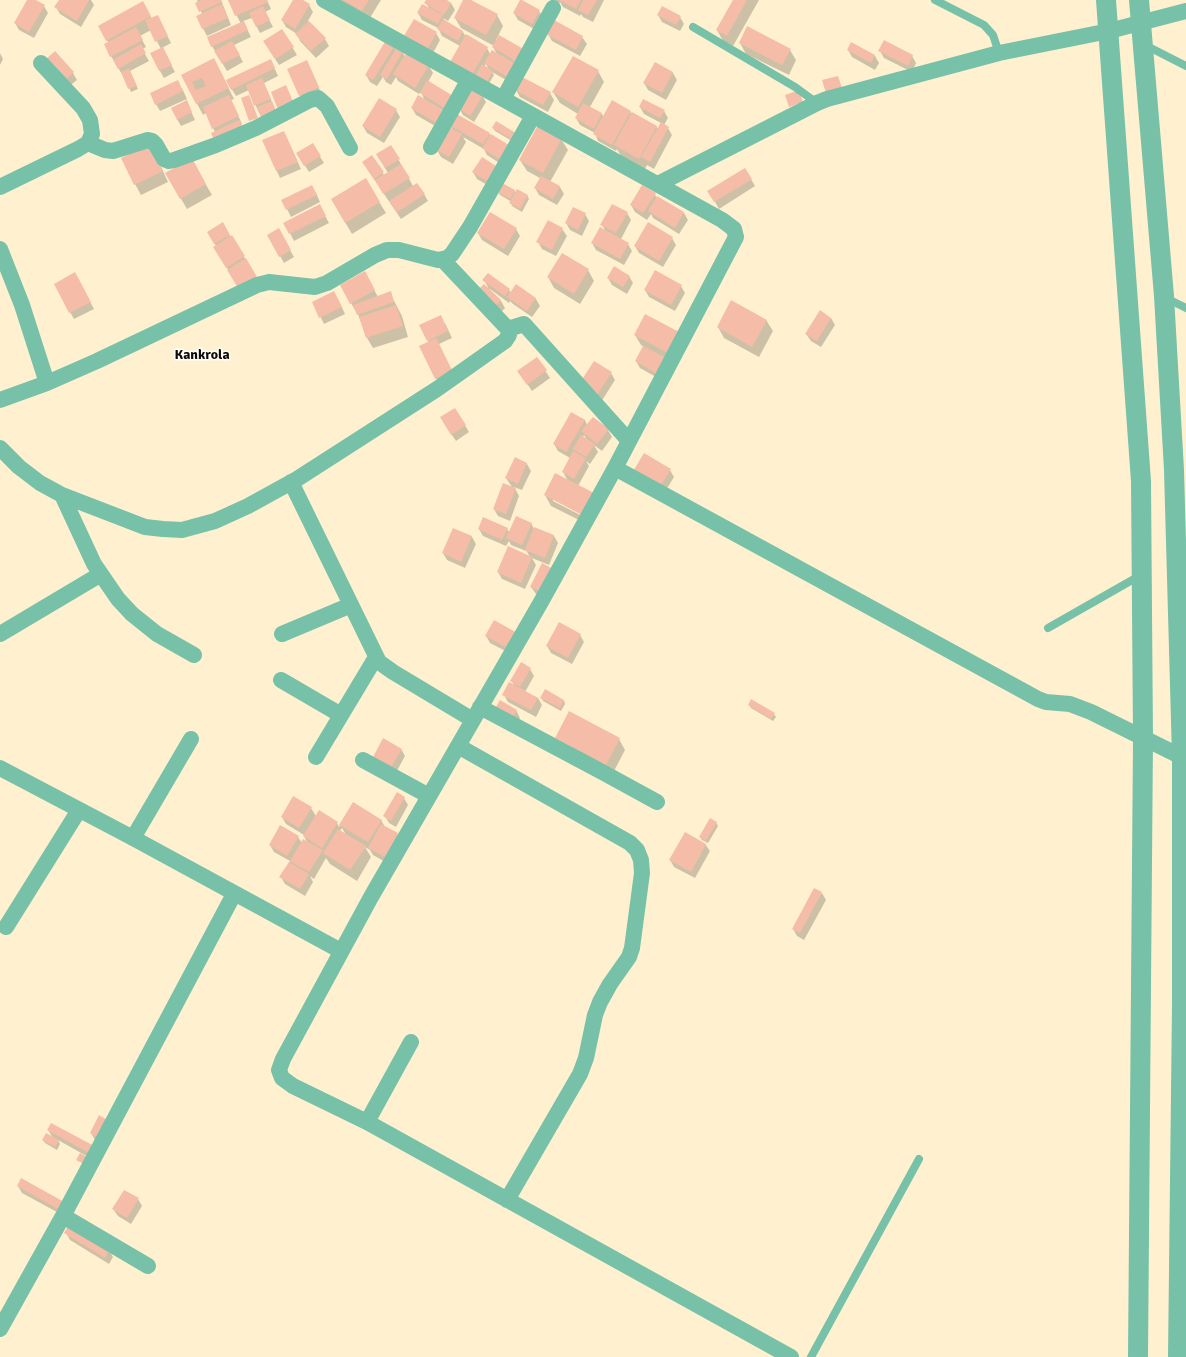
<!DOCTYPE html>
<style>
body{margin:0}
canvas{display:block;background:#fff1d0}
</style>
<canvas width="1186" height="1357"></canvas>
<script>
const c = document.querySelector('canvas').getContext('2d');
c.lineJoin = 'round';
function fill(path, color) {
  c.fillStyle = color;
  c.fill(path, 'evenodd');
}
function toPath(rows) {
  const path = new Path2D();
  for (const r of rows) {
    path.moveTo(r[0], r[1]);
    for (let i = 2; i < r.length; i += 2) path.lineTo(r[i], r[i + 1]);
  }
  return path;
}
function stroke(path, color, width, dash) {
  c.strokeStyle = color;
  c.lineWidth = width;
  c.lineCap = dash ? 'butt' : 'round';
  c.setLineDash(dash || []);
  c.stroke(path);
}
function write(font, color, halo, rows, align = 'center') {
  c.font = font + ' Signika,sans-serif';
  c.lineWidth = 3;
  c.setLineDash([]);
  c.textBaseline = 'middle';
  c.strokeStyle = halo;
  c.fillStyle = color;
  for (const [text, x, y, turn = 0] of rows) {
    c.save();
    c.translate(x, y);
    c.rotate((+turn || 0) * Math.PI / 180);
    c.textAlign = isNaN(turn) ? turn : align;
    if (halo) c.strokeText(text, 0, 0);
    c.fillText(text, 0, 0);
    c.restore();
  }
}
fill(toPath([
 [28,0,34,0,44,6,48,13,34,38,19,30,15,23],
 [60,0,91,0,94,5,81,27,60,14,56,7],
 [197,0,221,0,231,25,207,36,197,17,202,14],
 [229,0,267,0,271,9,265,12,273,27,260,33,252,18,243,21,251,37,234,45,243,62,227,71,212,46,241,24],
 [294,0,301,0,309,5,313,12,308,21,325,39,329,46,316,58,300,41,297,34,286,27,282,20],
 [333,0,381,0,368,21],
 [427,0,445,0,451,3,455,10,448,21,443,18,446,22,463,32,466,37,487,48,490,54,497,54,493,47,494,46,461,28,455,18,464,0,469,0,497,15,503,26,496,40,523,70,515,85,492,72,494,75,487,87,455,69,460,46,442,36,438,28,422,20,418,13,429,8,426,3],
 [486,64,489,70,484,67],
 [550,0,604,0,593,22,583,17,581,14,580,16,563,7,560,2,558,5],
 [734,0,759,0,733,46,723,41,717,30],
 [142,2,152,19,161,23,171,43,162,48,175,72,164,78,160,71,152,53,161,49,151,30,140,36,146,47,142,49,149,61,130,71,138,89,131,92,124,75,123,76,111,56,108,42,99,26],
 [539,11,543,18,536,30,518,20,514,13],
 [658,15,680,17,684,24,680,31,662,22],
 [282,30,297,55,279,65,268,48],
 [436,33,440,40,432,55,410,43],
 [548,34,582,37,587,44,580,56,552,41],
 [740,43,790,50,796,60,789,75,746,54],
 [394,46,396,50,403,52,405,57,429,66,433,73,428,82,453,97,442,130,416,115,412,108,425,101,421,92,419,94,398,81,396,77,391,85,386,82,383,77,377,86,370,82,366,75],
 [848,50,875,56,879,63,875,70,852,57],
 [880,51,912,56,916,63,912,72,884,58],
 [0,53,3,59,0,65],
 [214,59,234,99,231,100,242,124,215,132,206,113,203,115,182,75],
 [307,62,322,95,304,102,300,95],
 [655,63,673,73,677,80,666,100,648,90,644,83],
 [274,67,278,76,264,83,280,121,259,113,249,90,236,96,231,88],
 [49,68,73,73,77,80,67,88],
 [598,71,604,82,590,107,602,114,604,118,630,111,632,114,656,126,658,129,661,123,644,114,640,107,664,111,668,118,664,125,668,128,672,135,654,169,647,165,645,169,621,156,617,149,616,151,598,141,595,133,580,125,576,118,578,114,560,103,553,92],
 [182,88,187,99,160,111,156,104],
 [516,90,550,93,554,100,548,112,520,97],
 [482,95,486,102,474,122,463,115,459,108],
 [190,109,195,120,181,126,177,119],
 [396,110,400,117,384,143,367,133,363,126],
 [450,125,489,133,507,168,487,155,484,149,463,137,466,142,453,164,441,157,437,150,453,130],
 [493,128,520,138,517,144,495,131],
 [284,132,301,169,280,178,263,141],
 [561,139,568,150,550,182,560,187,564,194,557,205,539,195,535,188,540,178,527,171,520,160],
 [312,144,324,163,309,172,297,153],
 [391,146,413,186,424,194,428,201,401,219,367,169,372,156,384,175,388,173,377,155],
 [156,156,168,182,141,195,135,184],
 [191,159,212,195,187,209,166,173],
 [482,159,494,189,477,179,473,172],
 [745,169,755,186,719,209,709,191],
 [365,179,386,213,352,234,332,200],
 [514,190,516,193,527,195,529,199,522,212,512,206,511,203,512,202,500,195,498,192],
 [316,193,320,202,291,217,283,201],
 [655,194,656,197,684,213,688,220,679,234,653,218,651,214,647,220,635,212,631,205],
 [323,212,329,223,294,241,285,223],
 [627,213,631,220,621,239,628,244,632,251,624,265,596,250,592,243,605,230,602,225],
 [585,214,589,221,582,236,570,230,566,223],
 [222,224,246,260,243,294,214,247,216,246,208,232],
 [278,229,294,257,284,263,268,235],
 [516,229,520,236,508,256,482,240,478,233],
 [562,229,567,236,556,256,542,249,538,242],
 [672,238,676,245,663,267,639,253,635,246],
 [588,270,594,281,580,304,554,288,548,277],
 [365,273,378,297,390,293,402,316,408,337,373,348,367,338,356,309,355,310,341,286],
 [488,275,509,290,511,293,516,286,536,299,540,306,532,317,513,304,510,301,509,303,490,289,489,290,501,301,505,308,498,315,481,299,477,292,484,285,489,289,484,280],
 [629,276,633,283,627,294,612,285,608,278],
 [79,281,94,309,74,319,70,312],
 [681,286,685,293,675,311,649,297,645,290],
 [338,299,345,314,324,324,313,302],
 [831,318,835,325,821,347,811,341,806,334],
 [766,320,773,331,759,357,724,338,718,327],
 [445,323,452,338,439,344,455,378,440,385,436,378,428,341],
 [680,334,663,381,640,368,636,361,644,347,641,345,635,335],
 [537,358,550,378,532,391,523,378],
 [611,373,615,380,601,402,584,391],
 [455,409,469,432,456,441,445,425],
 [572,413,585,420,587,425,593,418,608,430,612,437,602,451,594,445,598,452,590,464,586,461,589,466,578,486,595,495,601,506,591,526,551,506,545,495,555,474,568,481,563,472,570,458,558,451,554,444],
 [584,435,588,441,583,437],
 [553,498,589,517,588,519,553,501],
 [527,464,531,471,522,490,514,487,519,496,510,521,498,516,494,509,512,487,506,478],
 [670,470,674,477,663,495,633,473],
 [531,523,534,529,554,536,558,543,549,565,532,558,536,565,525,589,502,579,498,572,530,557,526,550,526,551,511,545,509,541,506,546,483,536,479,529,507,529,510,533],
 [453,529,472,537,476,544,465,568,447,560,443,553],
 [542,565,546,599,536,594,531,587],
 [580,635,584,642,572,664,551,653,547,646],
 [486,636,523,642,515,656,490,643],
 [530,669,534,676,525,692,538,698,542,705,536,717,508,702,504,695,514,686,512,681],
 [542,698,564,700,565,704,561,711,543,701],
 [749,705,774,714,776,717,773,721,751,708],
 [516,710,520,718,514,728,499,719],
 [619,739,625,750,612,775,562,749],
 [401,749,405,756,393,778,376,768],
 [404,798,408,805,396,827,389,823,385,816],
 [353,804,381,820,385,827,397,834,401,841,389,864,373,855,370,850,365,847,371,857,357,881,330,864,326,858,314,879,310,876,313,882,305,896,285,884,281,877,290,861,274,852,270,845,298,837,302,843,307,842,304,836,304,835,286,824,282,817,311,808,316,816,337,823,339,827],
 [342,828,346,835,340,831],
 [716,822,718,826,708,843,702,840,700,837],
 [705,844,710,851,695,878,674,867,670,860],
 [822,893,826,900,804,940,797,936,793,929],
 [100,1117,103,1145,95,1140,91,1133],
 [48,1130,97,1149,97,1162,58,1140,60,1144,57,1150,45,1143,43,1140,53,1138],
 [18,1186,65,1203,66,1217,22,1193],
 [138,1199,142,1206,131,1224,118,1216,113,1209],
 [66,1233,109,1250,113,1257,109,1264,70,1240]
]), '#0003');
fill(toPath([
 [27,0,36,0,45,5,29,32,14,23],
 [59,0,89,0,77,21,54,7],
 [202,0,221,0,222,2,199,12,195,3],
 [228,0,267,0,268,2,235,16],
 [293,0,303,0,310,4,295,29,281,20],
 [343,0,369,0,362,11],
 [426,0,447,0,451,3,444,15,424,3],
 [463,0,471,0,498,14,486,35,454,18],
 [520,0,522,0,540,10,532,24,513,13],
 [559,0,581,0,576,9],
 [583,0,597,0,588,15,578,10],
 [733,0,747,0,727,36,716,30],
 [143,1,151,16,106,41,98,26],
 [222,4,228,18,202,29,196,16],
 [422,4,443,15,438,24,417,13],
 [263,6,270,20,256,27,249,13],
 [662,6,681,16,676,25,657,15],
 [158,15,168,36,155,42,145,20],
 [414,19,437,32,428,48,404,36],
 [443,19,463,31,458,41,437,29],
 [554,20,583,36,576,50,546,34],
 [244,21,248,30,211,47,207,37],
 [309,21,326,38,311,51,295,34],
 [747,26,791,49,782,65,739,43],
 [136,27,143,40,110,57,104,44],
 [282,29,294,47,275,59,263,41],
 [466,34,488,47,472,75,450,62],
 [499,35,527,51,519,63,492,47],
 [386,40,395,45,373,80,365,75],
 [884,40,913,55,908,66,878,51],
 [232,41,240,55,222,64,214,51],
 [851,42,875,55,871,63,847,50],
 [141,44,146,53,118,69,113,60],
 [163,47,172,65,159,71,150,53],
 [397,47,403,51,387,79,380,75],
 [492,50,519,66,511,79,484,63],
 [55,51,74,72,63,82,44,61],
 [407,52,429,65,415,88,393,74],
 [573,56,599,70,578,107,552,92],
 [214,58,229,88,196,104,181,75],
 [202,78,206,86,196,90,192,82],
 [271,59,275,68,231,90,226,80],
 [307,60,319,87,299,96,287,69],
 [655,62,673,72,662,93,643,83],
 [482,64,493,71,485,85,474,78],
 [129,68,137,86,128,89,121,72],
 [838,76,842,88,826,93,822,80],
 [522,77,551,92,543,105,515,90],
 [262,78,271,99,254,106,246,85],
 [178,80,183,91,155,105,150,93],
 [427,80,453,96,446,109,420,93],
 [286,85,295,106,279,112,271,92],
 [470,87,483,95,470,116,458,108],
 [799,90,803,102,789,107,785,95],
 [229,95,239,116,212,129,203,107],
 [249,95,258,118,249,121,241,98],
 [418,95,445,111,438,124,411,108],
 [379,98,397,109,380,137,362,126],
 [643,99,665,110,660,118,639,107],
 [187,100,192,112,177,120,171,108],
 [612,100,631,111,612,145,593,134],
 [272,101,277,114,262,120,257,107],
 [583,103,602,113,594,129,575,118],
 [632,112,657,126,639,159,614,145],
 [455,113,490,133,483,144,449,125],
 [239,120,245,131,216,145,211,133],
 [496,121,519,135,515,141,492,128],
 [661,122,669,127,650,162,641,157],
 [538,125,562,138,543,173,519,160],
 [449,127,462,134,449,157,436,150],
 [284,131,298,162,276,171,262,140],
 [491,134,512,147,502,161,482,148],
 [313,143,321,156,304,166,296,153],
 [150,144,163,171,134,185,121,158],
 [391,145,400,159,385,168,376,154],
 [372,155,384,172,374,179,362,162],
 [482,157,499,168,490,183,472,172],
 [192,158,206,184,180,199,165,173],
 [401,164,410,178,383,194,375,180],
 [745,168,752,179,714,202,707,191],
 [541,176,560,186,553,199,534,188],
 [366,178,380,202,345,223,331,199],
 [417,183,425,194,397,212,389,201],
 [502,183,515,190,510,199,497,192],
 [312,185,317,195,286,210,281,200],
 [642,185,656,193,643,213,630,205],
 [517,189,528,195,520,209,509,203],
 [657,196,684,212,675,228,648,211],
 [320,204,326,216,289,234,283,223],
 [612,204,628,212,616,233,600,225],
 [573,207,586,213,578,230,565,223],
 [490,212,517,228,504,249,477,233],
 [548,220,563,228,552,250,536,242],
 [223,222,230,235,214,244,207,232],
 [648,222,673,237,659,261,634,246],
 [600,227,629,243,620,259,591,243],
 [279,228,291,250,279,257,267,235],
 [232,235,245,256,226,268,213,247],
 [562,253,589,269,574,294,547,277],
 [246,258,257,277,238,288,227,270],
 [614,266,630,276,623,287,607,278],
 [655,270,682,285,671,305,644,290],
 [365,271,375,290,350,304,340,285],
 [75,272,91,302,69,313,54,284],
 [488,273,510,289,505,296,482,280],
 [484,284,501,300,494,308,476,292],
 [516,284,536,298,527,311,507,297],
 [334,291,342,307,319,318,312,302],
 [391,291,394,302,357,315,353,305],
 [731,300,767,320,752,347,717,327],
 [396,305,403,326,366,338,359,317],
 [820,310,831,318,817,341,805,334],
 [645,314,681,333,670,354,634,335],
 [441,315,448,331,427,341,419,325],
 [436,338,452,370,435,379,419,346],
 [643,346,668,359,659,375,635,361],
 [537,357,547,370,527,385,517,371],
 [594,361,612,372,597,395,579,384],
 [455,408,466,425,451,435,440,417],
 [571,412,585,420,566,452,553,444],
 [593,417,609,429,597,444,581,431],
 [581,435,595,444,586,457,573,449],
 [573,451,586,458,574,479,562,472],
 [644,453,671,469,659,488,632,473],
 [515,457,527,463,518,484,505,478],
 [555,473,596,494,584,516,544,495],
 [503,483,516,488,506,514,493,509],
 [516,516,532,523,522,545,506,538],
 [483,517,508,528,502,540,478,529],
 [534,527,554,535,545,558,525,550],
 [453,528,472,536,461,562,442,553],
 [508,546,532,557,521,583,497,572],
 [542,563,553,569,542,592,530,587],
 [494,620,519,634,511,650,485,636],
 [559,622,581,634,568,658,546,646],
 [521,662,531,668,520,687,510,681],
 [509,682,538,698,531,710,502,695],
 [545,689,564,700,560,708,540,698],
 [751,699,775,713,771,719,748,705],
 [500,700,517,710,510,722,493,712],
 [569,711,620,738,606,765,555,738],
 [383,738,402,749,389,771,371,761],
 [397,792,405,797,391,821,383,816],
 [293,796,312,807,299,828,281,817],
 [353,802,382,820,368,842,339,825],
 [319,810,338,822,322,848,303,836],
 [710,818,717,822,706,841,699,837],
 [381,824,398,833,385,857,368,848],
 [280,825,299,836,287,856,269,845],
 [338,829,366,846,350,870,323,853],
 [685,832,706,844,691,872,669,860],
 [303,839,323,850,309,872,290,861],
 [289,862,309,874,300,889,279,877],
 [814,888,822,892,800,933,792,929],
 [99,1115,109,1121,99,1139,90,1133],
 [51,1123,98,1148,93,1155,47,1130],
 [46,1133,59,1140,55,1147,42,1140],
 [80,1153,90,1159,86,1165,76,1160],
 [21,1178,66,1203,61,1211,17,1186],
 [124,1190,139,1198,127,1218,112,1209],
 [69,1225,110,1249,105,1258,64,1233]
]), '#f5bca7');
stroke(toPath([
 [935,0,984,25,993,35,999,53],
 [693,27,795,87,817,103],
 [1143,44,1186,66],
 [1164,297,1186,308],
 [1048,628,1141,575],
 [811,1357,919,1159]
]), '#78c1a9', 8);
stroke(toPath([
 [324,0,722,220,734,229,736,237,615,468,541,602,371,897,283,1059,279,1070,282,1078,293,1086,367,1122,791,1357],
 [503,99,553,8],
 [88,143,105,150,113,151,148,140,152,141,156,145,164,159,169,161,174,160,216,145,256,128,310,100,318,98,327,106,350,148],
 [431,147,468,81],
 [658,184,817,103,827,99,999,53,1109,31,1186,11],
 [0,187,78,149,88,143,92,134,90,120,83,108,41,63],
 [0,249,22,305,47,383],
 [508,329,524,324,629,441],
 [0,400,47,383,97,361,257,285,269,282,315,287,327,283,375,255,387,250,399,250,438,260,447,258,452,254,470,227,533,116],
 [0,448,19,467,40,483,62,495,145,527,163,529,182,530,215,521,248,506,297,479,437,389,505,341,509,335,508,329,442,259],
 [615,468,1038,699,1046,702,1070,704,1091,712,1186,759],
 [291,482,379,662,393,672,473,720],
 [62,495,94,564,118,599,132,614,157,634,194,655],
 [0,634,101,574],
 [282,634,351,605],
 [281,680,341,715],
 [480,707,604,773,657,802],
 [458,746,630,843,637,850,641,860,642,873,632,948,629,957,610,984,600,1002,595,1015,586,1058,580,1074,507,1200],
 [316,757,376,657],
 [363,760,429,796],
 [0,768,133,838,341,951],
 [133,838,191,739],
 [6,927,79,810],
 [367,1122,411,1042],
 [63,1216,148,1266],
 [0,1329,63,1216,234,894]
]), '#78c1a9', 16);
stroke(toPath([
 [1106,0,1141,481,1143,739,1138,1357],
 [1139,0,1164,296,1174,470,1182,757,1182,1004,1178,1357]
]), '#78c1a9', 20);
write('bold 14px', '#0f0b02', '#fff', [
 ["Kankrola",202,355]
]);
</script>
